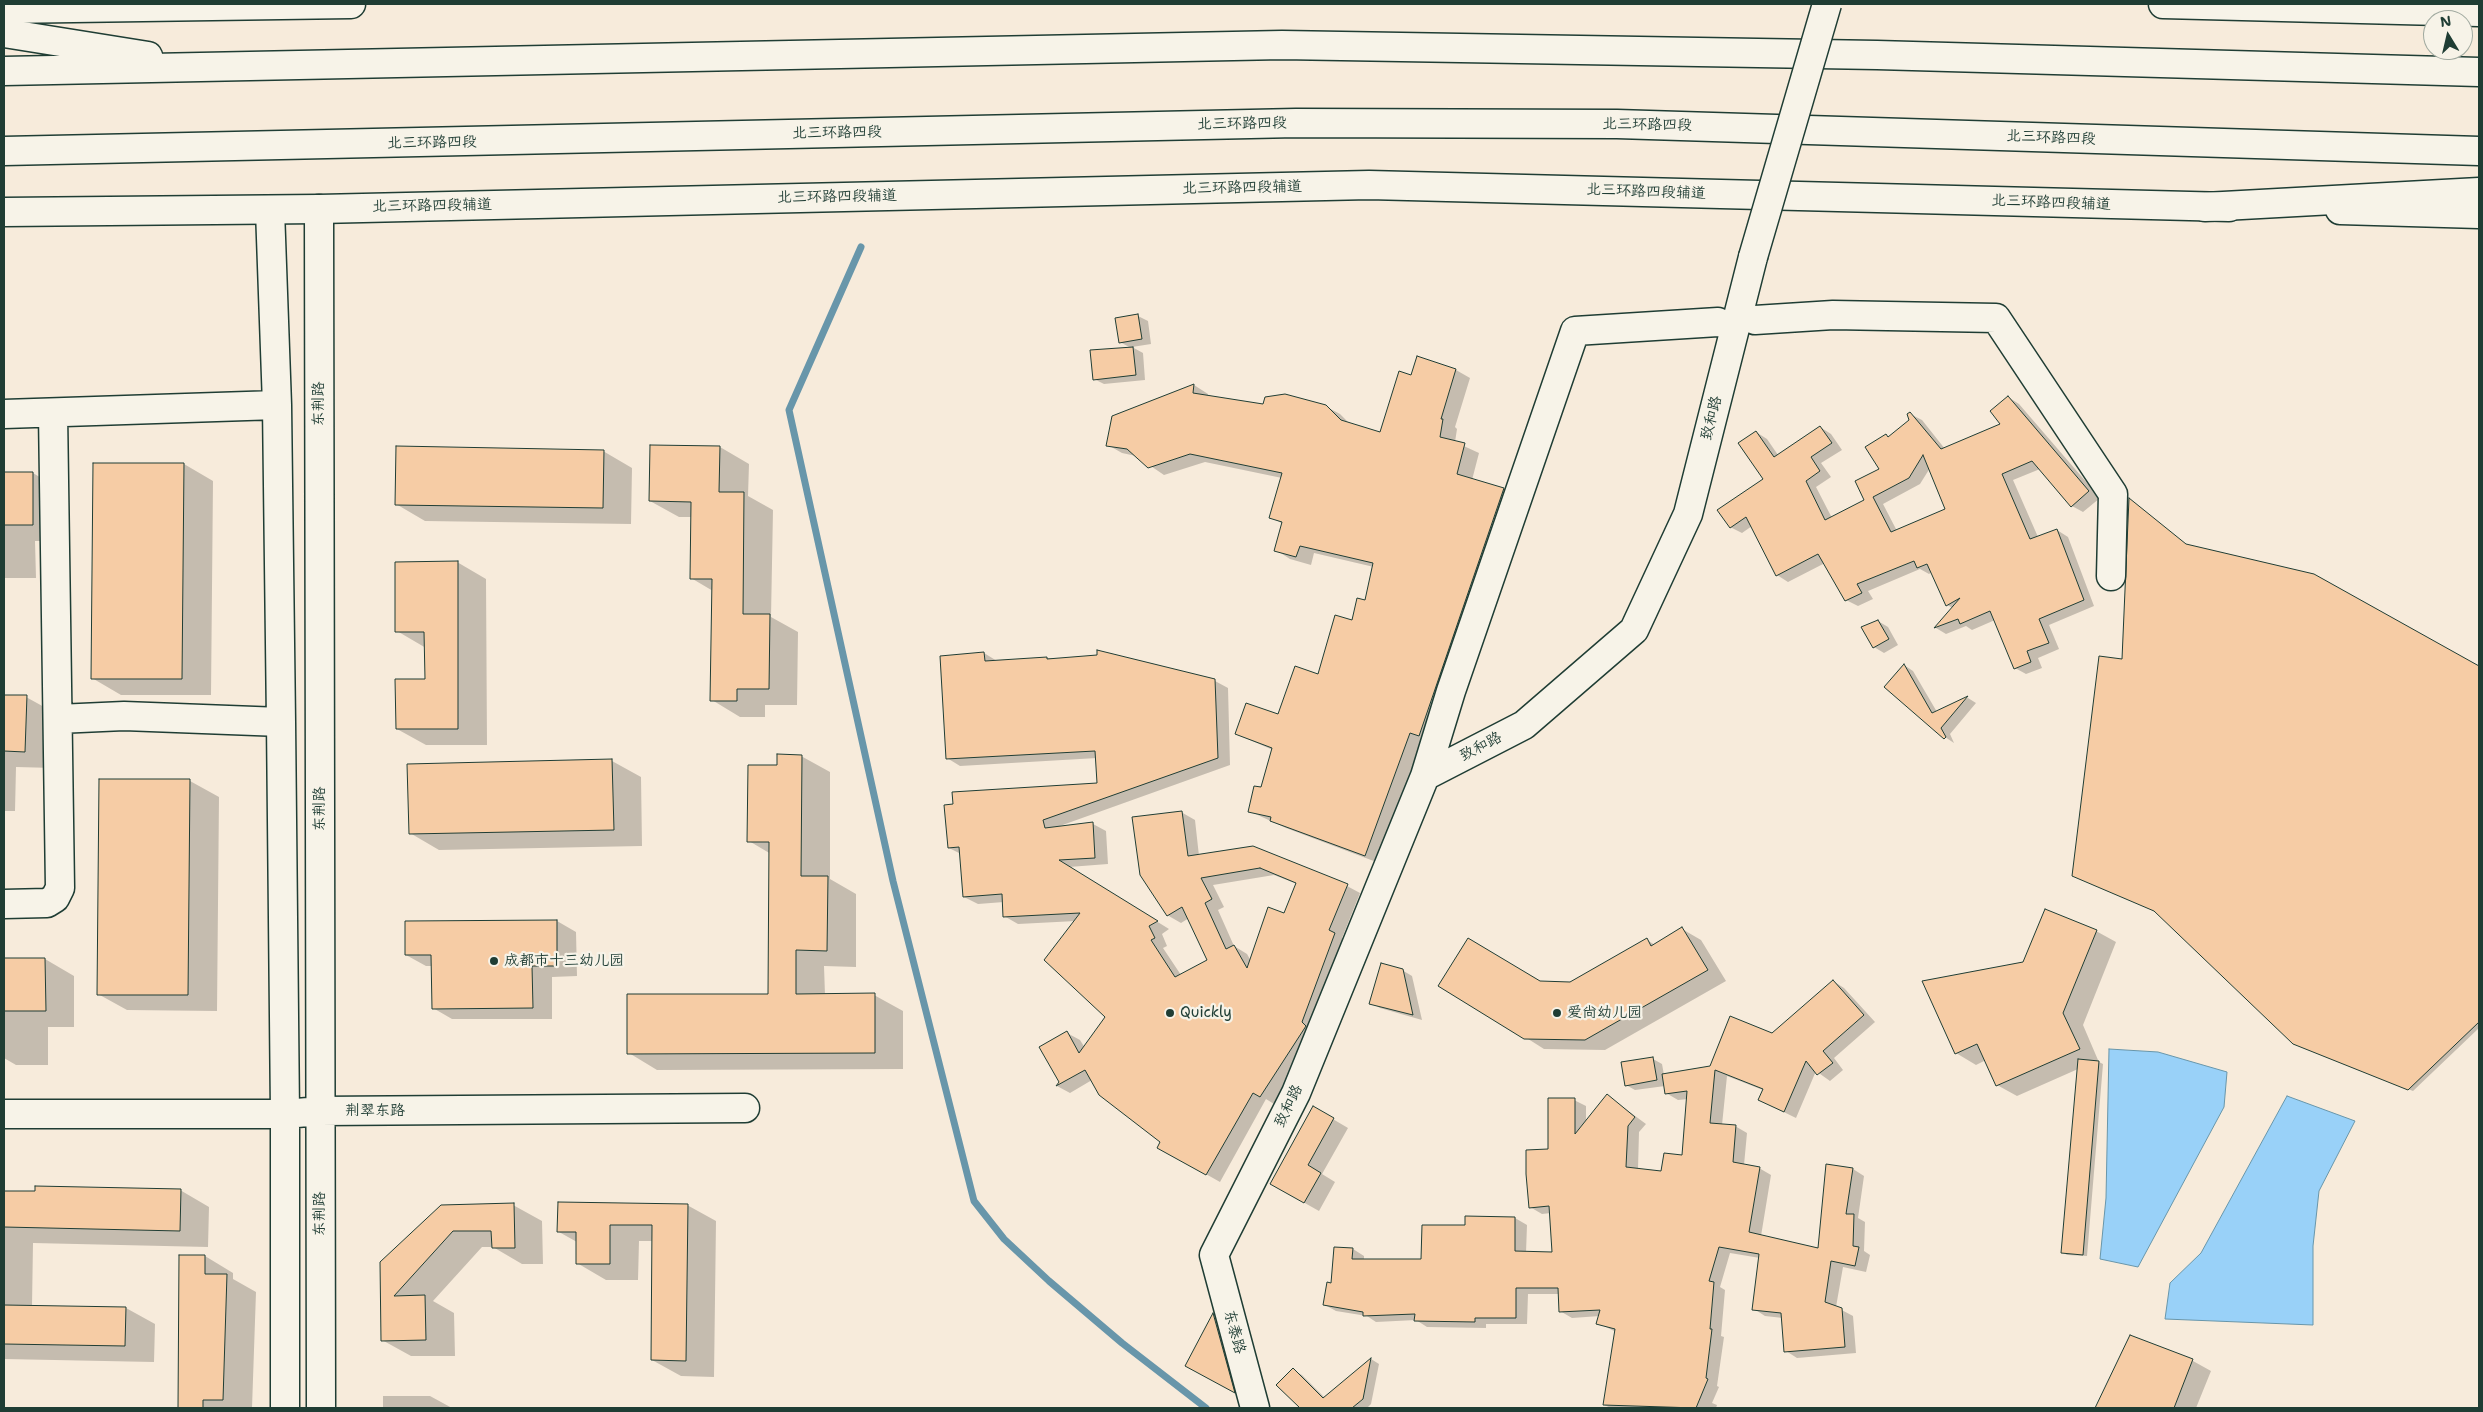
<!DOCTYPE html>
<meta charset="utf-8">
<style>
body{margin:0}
#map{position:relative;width:2483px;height:1412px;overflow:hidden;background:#f7ebdb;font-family:"Shantell Sans",sans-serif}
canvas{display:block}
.frame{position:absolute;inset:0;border:5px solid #1f3d34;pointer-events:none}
.north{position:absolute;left:2423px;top:10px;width:50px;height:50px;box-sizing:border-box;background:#f7f3e8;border:1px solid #a1aaa0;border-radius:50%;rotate:351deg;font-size:14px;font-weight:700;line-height:20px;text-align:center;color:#1f3d34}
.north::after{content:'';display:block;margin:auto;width:18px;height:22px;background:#1f3d34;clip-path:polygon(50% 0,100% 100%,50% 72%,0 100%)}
</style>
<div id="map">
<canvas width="2483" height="1412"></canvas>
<div class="frame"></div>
<div class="north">N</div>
</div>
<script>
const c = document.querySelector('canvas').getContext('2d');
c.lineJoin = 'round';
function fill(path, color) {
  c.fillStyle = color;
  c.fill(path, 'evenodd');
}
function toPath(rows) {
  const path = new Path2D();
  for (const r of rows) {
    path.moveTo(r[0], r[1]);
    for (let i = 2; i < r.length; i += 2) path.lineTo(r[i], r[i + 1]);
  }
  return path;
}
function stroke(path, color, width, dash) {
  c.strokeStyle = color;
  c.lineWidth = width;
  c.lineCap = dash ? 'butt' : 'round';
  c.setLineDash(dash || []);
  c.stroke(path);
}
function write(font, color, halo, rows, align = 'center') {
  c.font = font + ' "Shantell Sans","LXGW WenKai TC",sans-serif';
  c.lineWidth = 4.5;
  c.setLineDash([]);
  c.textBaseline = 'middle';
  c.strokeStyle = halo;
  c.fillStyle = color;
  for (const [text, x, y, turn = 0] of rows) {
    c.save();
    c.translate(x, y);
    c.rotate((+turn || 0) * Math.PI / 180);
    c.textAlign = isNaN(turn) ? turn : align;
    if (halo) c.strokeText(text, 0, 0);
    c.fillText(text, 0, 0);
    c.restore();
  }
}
const water = toPath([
 [2109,1049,2158,1052,2227,1072,2224,1107,2138,1267,2100,1259,2106,1198,2109,1049],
 [2287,1096,2355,1121,2319,1191,2313,1246,2313,1325,2165,1319,2170,1283,2201,1253,2287,1096]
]);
fill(water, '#99d1f8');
stroke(water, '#6896aa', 1);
fill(toPath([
 [1138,316,1148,321,1151,344,1132,347,1143,353,1145,380,1104,384,1094,379,1131,348,1120,342],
 [1418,358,1456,370,1470,378,1455,427,1457,429,1455,442,1479,453,1472,480,1504,489,1518,498,1379,863,1286,828,1249,811,1261,789,1273,750,1236,734,1279,716,1319,676,1366,601,1374,567,1314,553,1311,565,1290,559,1276,550,1283,524,1271,517,1282,478,1205,462,1164,475,1136,456,1122,453,1108,445,1194,385,1208,394,1208,397,1264,406,1325,406,1340,414,1350,424,1380,433,1412,377],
 [2008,397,2019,404,2100,498,2083,512,2072,506,2040,469,2013,480,2038,537,2057,530,2068,537,2094,606,2049,625,2059,649,2038,658,2042,668,2026,674,2015,668,1995,620,1972,630,1966,626,1946,634,1936,628,1953,608,1947,605,1932,572,1929,574,1920,569,1868,591,1873,599,1858,606,1846,600,1825,563,1788,582,1777,575,1752,526,1742,533,1730,527,1764,480,1756,432,1767,439,1778,455,1820,427,1831,434,1842,450,1821,463,1831,477,1816,487,1832,518,1866,500,1880,469,1886,436,1889,437,1910,420,1910,414,1922,420,1945,449,2002,424],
 [1930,468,1947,510,1897,531,1883,504,1920,484],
 [720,447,749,464,748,496,773,510,771,617,798,632,797,705,765,705,765,717,740,717,712,700,713,591,691,578,692,517,679,517,650,501],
 [603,451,632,468,631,524,425,521,396,504],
 [184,464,213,481,211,695,121,695,92,678],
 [4,473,33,473,61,490,62,541,35,541,36,578,4,578],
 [2188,545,2314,575,2479,668,2479,1028,2413,1091,2299,1046,2123,660],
 [457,562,486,579,487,745,426,745,397,729,426,680,426,648,397,631],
 [1878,621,1888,627,1898,645,1884,653,1874,647],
 [984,653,997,661,1047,658,1215,681,1228,688,1230,765,1057,827,1093,824,1106,831,1108,864,1069,867,1169,929,1162,934,1167,946,1163,948,1181,975,1208,960,1189,918,1181,923,1167,915,1181,812,1195,820,1199,856,1253,847,1347,886,1360,893,1342,938,1348,941,1319,1035,1274,1104,1266,1099,1220,1182,1158,1147,1161,1142,1092,1080,1070,1093,1057,1086,1060,1082,1067,1033,1080,1040,1085,1048,1107,1017,1076,921,1018,924,1004,916,1004,902,978,904,964,897,961,854,949,848,1098,784,1097,758,960,766,947,758],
 [1274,875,1297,884,1285,914,1251,961,1247,954,1234,946,1218,910,1224,907,1213,885],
 [1904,665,1913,671,1937,712,1968,698,1976,703,1950,734,1954,743,1945,737],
 [4,696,26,697,55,713,54,768,16,767,15,811,4,811],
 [801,756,830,772,830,879,856,894,856,967,824,966,825,995,874,995,903,1011,903,1069,657,1070,629,1053,769,995,771,854,749,841,778,766],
 [612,761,641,777,642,846,439,850,410,833],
 [100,780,190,781,219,797,217,1011,127,1010,98,994],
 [557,921,576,932,577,976,552,977,552,1019,452,1019,433,1008,433,966,426,966,406,955],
 [1682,929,1701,940,1726,981,1605,1050,1544,1049,1525,1037,1541,983,1570,983,1647,940,1655,945],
 [2096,931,2116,942,2083,1025,2098,1060,2097,1061,2103,1064,2087,1256,2067,1255,2062,1252,2078,1069,2017,1096,1997,1085,1986,1060,1976,1065,1956,1053,2024,963],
 [4,959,45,959,74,976,74,1027,48,1027,48,1065,16,1065,4,1058],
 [1402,970,1412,976,1422,1020,1380,1008,1371,1003],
 [1833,981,1844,988,1875,1022,1834,1058,1843,1070,1830,1081,1816,1071,1796,1118,1759,1100,1763,1090,1727,1076,1722,1125,1735,1126,1747,1133,1744,1165,1759,1168,1771,1175,1761,1236,1819,1249,1853,1169,1864,1176,1858,1218,1865,1222,1864,1251,1870,1255,1866,1272,1843,1267,1836,1307,1853,1316,1856,1353,1797,1358,1786,1351,1783,1318,1765,1316,1754,1309,1760,1258,1730,1253,1720,1287,1725,1290,1721,1336,1724,1337,1717,1386,1719,1387,1712,1403,1717,1405,1716,1408,1611,1408,1604,1405,1616,1332,1598,1323,1600,1316,1572,1318,1560,1311,1559,1294,1528,1294,1527,1324,1486,1324,1486,1328,1427,1327,1416,1320,1376,1322,1367,1316,1336,1311,1325,1305,1332,1284,1353,1249,1364,1256,1364,1260,1422,1260,1466,1226,1466,1218,1515,1218,1527,1225,1526,1253,1553,1253,1551,1213,1542,1214,1530,1207,1549,1151,1574,1100,1586,1106,1586,1122,1608,1096,1646,1124,1639,1132,1638,1169,1662,1172,1683,1156,1688,1099,1678,1100,1666,1093,1665,1086,1635,1090,1626,1085,1653,1059,1662,1064,1664,1075,1711,1068,1772,1034],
 [1314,1108,1348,1128,1322,1174,1335,1182,1319,1211,1271,1184],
 [180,1190,209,1207,208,1247,33,1243,32,1306,126,1308,155,1324,154,1362,4,1359,4,1192],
 [513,1205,542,1221,543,1264,522,1264,493,1247,482,1247,433,1301,454,1313,455,1356,411,1356,382,1340,381,1263,442,1206],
 [687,1205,716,1221,714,1377,681,1376,652,1360,654,1241,639,1241,638,1280,606,1280,577,1263,577,1242,559,1232],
 [180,1256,205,1256,233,1273,233,1279,256,1292,252,1408,180,1408],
 [1214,1314,1223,1320,1243,1397,1186,1365],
 [2131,1337,2193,1361,2211,1371,2196,1408,2097,1408],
 [1371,1359,1379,1364,1371,1404,1367,1408,1302,1408,1278,1385,1293,1370,1302,1375,1325,1398],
 [383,1396,430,1396,452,1408,383,1408]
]), '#0003');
stroke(toPath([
 [861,247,789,410,893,881,974,1201,1004,1239,1049,1281,1122,1343,1206,1408]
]), '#6896aa', 7);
const building = toPath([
 [1138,314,1142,339,1119,343,1115,318,1138,314],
 [1133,347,1136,375,1093,380,1090,350,1133,347],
 [1417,356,1456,369,1441,419,1443,419,1440,437,1465,443,1457,474,1504,488,1419,736,1410,733,1365,856,1270,821,1271,817,1248,812,1254,786,1261,787,1272,748,1235,734,1246,703,1278,714,1295,666,1318,674,1335,615,1352,620,1357,598,1365,600,1373,563,1300,546,1296,557,1274,551,1282,522,1269,518,1282,473,1190,454,1148,468,1127,449,1106,446,1112,416,1194,384,1193,393,1263,404,1265,397,1285,394,1326,405,1341,420,1380,432,1399,371,1411,375,1417,356],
 [2008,396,2089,491,2071,507,2032,461,2002,474,2030,539,2057,529,2084,600,2039,619,2049,643,2027,651,2031,662,2014,669,1990,611,1960,624,1958,619,1934,628,1960,598,1946,606,1927,564,1917,568,1914,561,1857,584,1862,593,1845,601,1818,554,1776,576,1746,517,1730,528,1717,510,1763,479,1738,443,1756,431,1774,457,1820,426,1832,443,1811,457,1820,471,1806,481,1825,520,1864,500,1855,481,1879,469,1865,447,1886,434,1888,437,1909,420,1907,414,1910,412,1941,449,2000,424,1990,411,2008,396],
 [1923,455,1945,509,1891,532,1873,497,1909,478,1923,455],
 [650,445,720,446,719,492,744,492,743,614,770,614,769,689,737,689,737,701,710,701,712,579,690,579,691,502,649,501,650,445],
 [396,446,604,450,603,508,395,505,396,446],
 [93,463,184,463,182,679,91,679,93,463],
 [4,472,33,472,33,525,4,525,4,472],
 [2129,498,2186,544,2314,574,2479,666,2479,1022,2408,1090,2293,1044,2154,911,2072,876,2099,656,2122,659,2129,498],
 [458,561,458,729,396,729,395,679,425,679,424,632,395,632,395,562,458,561],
 [1878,620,1889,639,1873,648,1861,627,1878,620],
 [1097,650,1215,679,1218,758,1043,820,1045,828,1093,822,1095,858,1059,860,1158,921,1149,926,1155,938,1151,940,1175,977,1207,960,1182,907,1167,916,1140,875,1132,817,1182,811,1188,856,1253,846,1348,884,1329,930,1335,933,1302,1022,1306,1026,1260,1097,1253,1093,1206,1175,1157,1148,1160,1142,1099,1095,1085,1070,1056,1086,1059,1082,1039,1047,1067,1031,1079,1053,1105,1017,1044,960,1080,913,1003,917,1002,894,963,897,959,847,948,848,944,805,953,804,952,792,1097,783,1095,751,946,759,940,656,984,652,985,661,1047,657,1047,659,1097,655,1097,650],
 [1260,868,1296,883,1284,913,1268,907,1247,968,1234,945,1226,949,1205,903,1212,899,1201,878,1260,868],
 [1904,664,1932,713,1968,696,1941,728,1946,737,1944,739,1884,687,1904,664],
 [4,695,27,695,25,752,4,751,4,695],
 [777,754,802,755,801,876,828,876,827,951,796,950,796,994,875,993,875,1053,627,1054,627,994,768,994,769,842,747,842,748,765,777,765,777,754],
 [612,759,614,830,409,834,407,764,612,759],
 [99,779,190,779,188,995,97,995,99,779],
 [2045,909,2097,930,2063,1013,2080,1049,1996,1086,1977,1044,1955,1054,1922,981,2023,962,2045,909],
 [557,920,557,966,532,966,533,1008,432,1009,431,955,405,955,405,921,557,920],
 [1682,927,1708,970,1585,1040,1524,1039,1438,986,1468,938,1540,981,1570,982,1647,938,1651,946,1682,927],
 [4,958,45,958,46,1011,4,1011,4,958],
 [1381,963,1403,969,1413,1015,1369,1004,1381,963],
 [1833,980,1864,1015,1823,1051,1833,1063,1817,1075,1806,1061,1784,1112,1758,1100,1763,1089,1715,1070,1710,1123,1736,1125,1733,1162,1760,1167,1749,1232,1818,1248,1826,1164,1853,1168,1846,1214,1854,1214,1853,1246,1859,1247,1855,1266,1831,1261,1825,1302,1842,1308,1845,1347,1784,1352,1781,1313,1752,1310,1759,1254,1719,1247,1709,1281,1714,1282,1710,1329,1712,1329,1706,1378,1708,1379,1696,1408,1603,1405,1615,1329,1596,1324,1600,1310,1559,1312,1558,1288,1516,1288,1516,1318,1475,1318,1475,1322,1414,1321,1415,1314,1363,1316,1363,1312,1323,1305,1327,1282,1331,1283,1334,1247,1353,1248,1352,1259,1421,1259,1422,1225,1465,1225,1465,1216,1515,1217,1515,1251,1552,1252,1549,1206,1529,1208,1526,1174,1526,1150,1548,1149,1548,1098,1575,1098,1575,1134,1607,1094,1635,1117,1628,1126,1626,1167,1661,1171,1664,1153,1682,1155,1687,1091,1665,1094,1662,1074,1710,1066,1730,1016,1772,1033,1833,980],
 [1653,1057,1657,1080,1625,1086,1621,1062,1653,1057],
 [2078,1059,2099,1061,2083,1255,2061,1253,2078,1059],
 [1313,1106,1334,1118,1308,1165,1321,1173,1304,1203,1270,1184,1313,1106],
 [35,1186,181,1189,180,1231,4,1227,4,1191,35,1191,35,1186],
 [558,1202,688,1204,686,1361,651,1360,652,1225,610,1225,610,1264,576,1264,576,1232,557,1232,558,1202],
 [514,1203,515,1248,492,1248,491,1231,453,1231,394,1296,425,1295,426,1340,381,1341,380,1262,441,1205,514,1203],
 [179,1255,205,1255,205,1274,227,1274,223,1400,203,1400,203,1408,178,1408,179,1255],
 [4,1305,126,1307,125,1346,4,1344,4,1305],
 [1213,1313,1235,1393,1185,1366,1213,1313],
 [2130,1335,2193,1359,2174,1408,2095,1408,2130,1335],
 [1371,1358,1363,1399,1352,1408,1300,1408,1276,1385,1293,1368,1323,1398,1371,1358]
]);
fill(building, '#f6cca5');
stroke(building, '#1f3d34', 1);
const minor = toPath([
 [319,209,321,1408],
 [270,210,277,405,281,722,285,1114,285,1408],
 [1755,320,1833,315,1996,318,2113,494,2111,576],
 [4,414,277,405],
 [58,719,124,716,281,722],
 [1425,776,1451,691,1575,331,1718,322],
 [4,904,47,903,55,898,60,888,53,413],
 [4,1114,285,1114,320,1111,745,1108],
 [1255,1408,1214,1255,1296,1093,1425,776,1524,725,1634,630,1688,514,1753,257]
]);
const major = toPath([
 [2163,4,2479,12],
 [4,9,351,4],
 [2340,210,2479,214],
 [4,212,319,209,1369,185,2229,207]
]);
const highway = toPath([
 [4,33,148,56],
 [4,71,1282,45,1877,55,2479,72],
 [4,151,1296,123,1617,124,2479,151],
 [2205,207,2479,192]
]);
stroke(minor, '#1f3d34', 31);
stroke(major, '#1f3d34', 31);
stroke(highway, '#1f3d34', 31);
stroke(minor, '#f7f3e8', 28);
stroke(major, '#f7f3e8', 28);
stroke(highway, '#f7f3e8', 28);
const minorBridge = toPath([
 [1753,257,1827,4]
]);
stroke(minorBridge, '#1f3d34', 31, []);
stroke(minorBridge, '#f7f3e8', 28);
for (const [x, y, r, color] of [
 [494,961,5,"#1f3d34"],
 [1170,1013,5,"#1f3d34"],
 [1557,1013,5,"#1f3d34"]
]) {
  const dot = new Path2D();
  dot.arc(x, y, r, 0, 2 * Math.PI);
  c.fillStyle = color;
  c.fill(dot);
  stroke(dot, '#f7f3e8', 2);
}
write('15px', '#1f3d34', '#f7f3e8', [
 ["北三环路四段",1242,124,-1],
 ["北三环路四段",1647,125,1],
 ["北三环路四段",837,133,-1],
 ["北三环路四段",2051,138,2],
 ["北三环路四段",432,143,-1],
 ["北三环路四段辅道",1242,188,-1],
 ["北三环路四段辅道",1646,192,2],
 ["北三环路四段辅道",837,197,-1],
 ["北三环路四段辅道",2051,203,2],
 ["北三环路四段辅道",432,206,-1],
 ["东荆路",319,404,-90],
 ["致和路",1712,418,-76],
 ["致和路",1481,747,-28],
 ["东荆路",320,809,-90],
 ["致和路",1289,1106,-64],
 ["荆翠东路",375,1111],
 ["东荆路",320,1214,-90],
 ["东泰路",1234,1332,75]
]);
write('15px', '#1f3d34', '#f7f3e8', [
 ["成都市十三幼儿园",504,961],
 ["Quickly",1180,1013],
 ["爱尚幼儿园",1567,1013]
], 'left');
</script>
